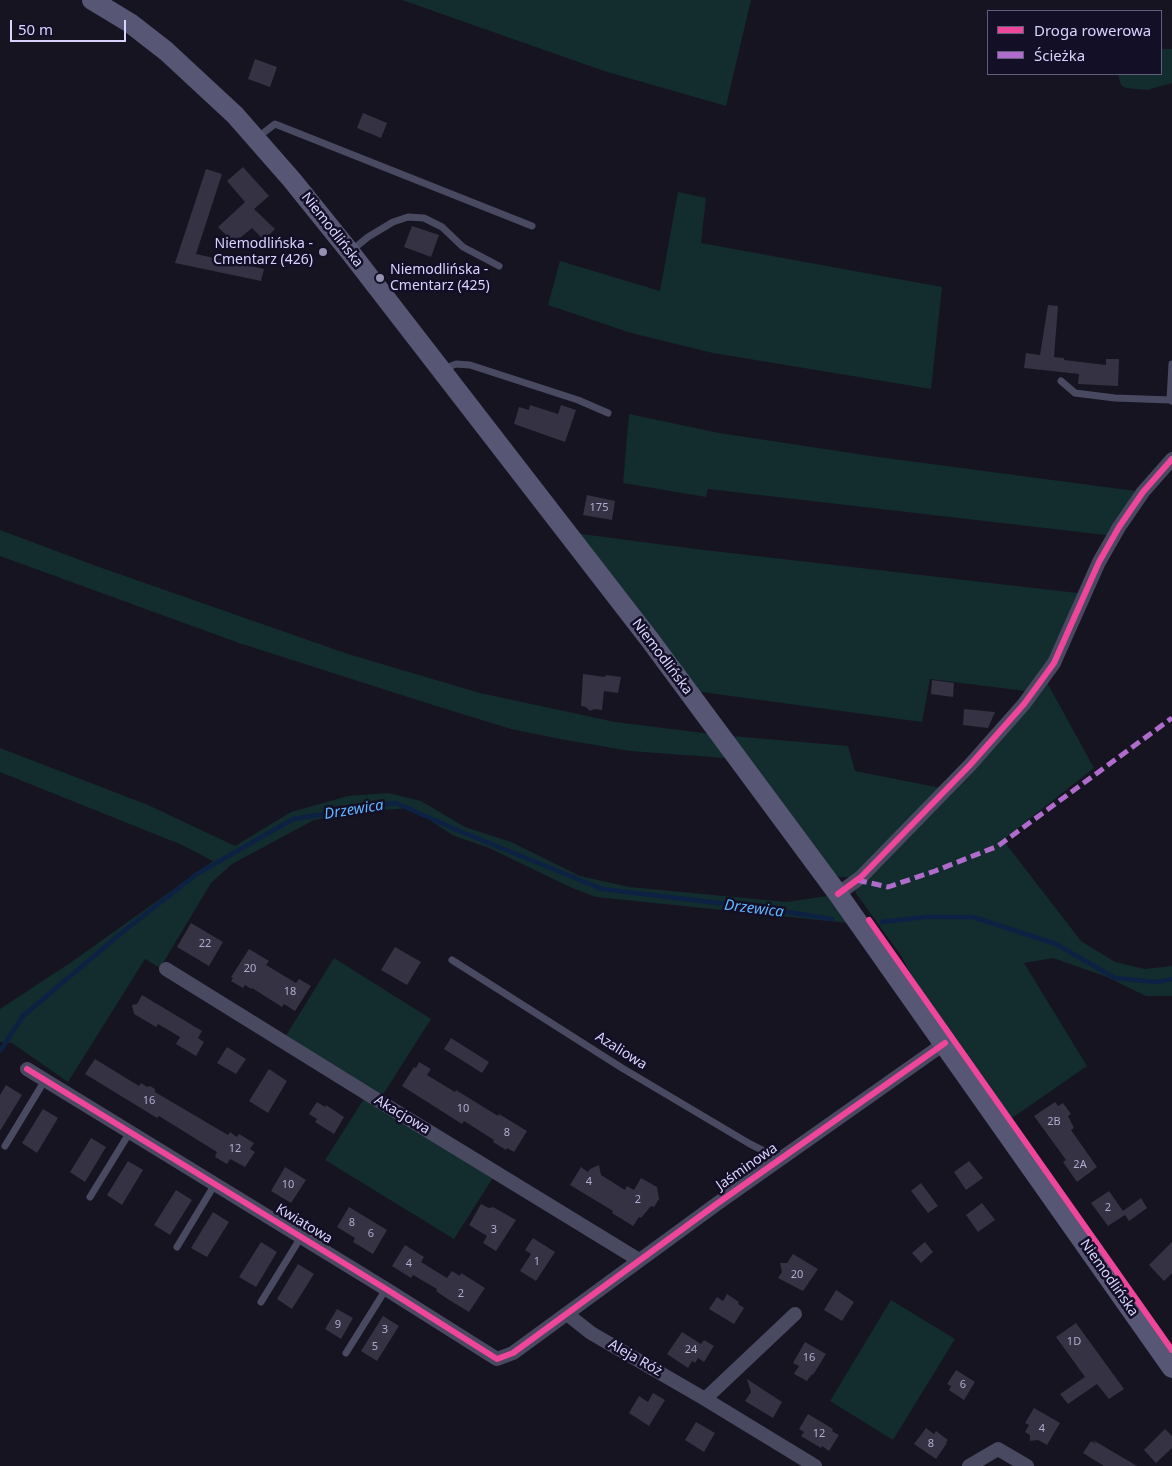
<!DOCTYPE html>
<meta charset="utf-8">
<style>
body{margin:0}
#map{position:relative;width:1172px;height:1466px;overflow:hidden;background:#161421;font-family:"Noto Sans",sans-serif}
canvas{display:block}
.legend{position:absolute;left:987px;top:10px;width:175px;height:65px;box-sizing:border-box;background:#130f26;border:1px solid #625e7d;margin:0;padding:6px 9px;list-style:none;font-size:15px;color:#d9d4ff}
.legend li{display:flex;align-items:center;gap:10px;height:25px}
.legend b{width:25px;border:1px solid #625e7d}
.scale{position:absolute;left:10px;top:20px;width:116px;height:22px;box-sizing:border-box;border:2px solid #d9d4ff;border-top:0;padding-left:6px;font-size:15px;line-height:18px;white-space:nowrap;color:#d9d4ff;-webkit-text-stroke:4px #130f26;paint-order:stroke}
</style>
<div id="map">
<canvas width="1172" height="1466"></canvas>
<ul class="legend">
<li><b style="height:6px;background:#ed469a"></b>Droga rowerowa</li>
<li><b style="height:6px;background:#b06ccc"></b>Ścieżka</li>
</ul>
<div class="scale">50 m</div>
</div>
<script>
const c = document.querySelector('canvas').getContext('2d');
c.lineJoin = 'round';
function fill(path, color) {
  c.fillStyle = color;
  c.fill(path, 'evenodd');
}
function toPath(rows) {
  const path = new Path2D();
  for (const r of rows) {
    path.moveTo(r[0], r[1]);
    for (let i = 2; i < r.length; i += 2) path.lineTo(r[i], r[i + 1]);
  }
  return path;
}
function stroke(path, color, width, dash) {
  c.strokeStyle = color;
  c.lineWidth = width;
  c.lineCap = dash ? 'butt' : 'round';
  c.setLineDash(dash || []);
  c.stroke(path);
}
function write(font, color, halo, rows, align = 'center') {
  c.font = font + ' "Noto Sans",sans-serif';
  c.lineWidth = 5;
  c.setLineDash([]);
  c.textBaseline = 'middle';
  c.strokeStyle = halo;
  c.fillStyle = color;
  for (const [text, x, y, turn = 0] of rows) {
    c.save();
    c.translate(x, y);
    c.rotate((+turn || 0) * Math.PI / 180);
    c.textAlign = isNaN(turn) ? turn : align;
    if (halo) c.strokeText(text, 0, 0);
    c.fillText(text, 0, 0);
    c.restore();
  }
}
fill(toPath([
 [402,0,751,0,726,106,604,71],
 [1161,49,1172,49,1172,83,1147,90,1126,88,1121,85,1118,74,1161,74],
 [678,192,706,198,701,243,942,287,931,389,713,353,631,333,548,305,560,261,660,291],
 [629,414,719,433,871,456,1143,492,1114,536,708,489,706,497,623,483],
 [0,530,99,567,348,654,480,693,615,722,720,735,848,746,855,771,946,789,1033,692,930,679,922,722,687,690,566,532,696,549,1086,594,1044,677,1094,768,1003,840,1081,941,1115,962,1145,969,1172,966,1172,996,1146,996,1107,977,1053,958,1024,963,1087,1066,1002,1125,945,1043,902,957,855,892,861,877,840,877,818,866,738,759,630,751,560,739,511,729,436,706,239,643,0,556],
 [0,748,148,805,235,846,291,812,348,796,388,793,421,801,465,827,511,842,580,876,629,887,787,902,827,896,848,923,596,897,572,888,489,848,452,835,412,808,365,811,314,820,232,864,211,883,160,968,145,959,68,1082,12,1043,0,1042,0,1009,73,961,213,861,182,845,0,772],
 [334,958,431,1019,379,1101,496,1173,454,1239,325,1160,367,1094,282,1042],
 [891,1300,955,1339,893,1440,830,1401]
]), '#132c2d');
stroke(toPath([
 [882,922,926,917,973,917,1056,944,1115,978,1157,982,1172,979],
 [0,1051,23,1016,125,930,197,874,293,819,396,803,457,830,602,889,768,909,832,919]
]), '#0d2144', 4.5);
fill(toPath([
 [255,59,277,67,270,87,248,79],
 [363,113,387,123,381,138,357,128],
 [243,167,269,196,254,209,275,229,264,240,252,228,234,243,218,227,245,202,227,181],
 [206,169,222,174,196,254,264,269,261,281,175,263],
 [412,226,439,235,431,257,404,247],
 [1048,305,1058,306,1054,357,1064,358,1064,360,1106,365,1106,359,1119,359,1118,386,1078,384,1079,374,1024,368,1026,353,1040,355],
 [530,405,558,414,561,405,576,410,565,442,514,424,519,407,529,410],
 [587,495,615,501,612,520,583,515],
 [583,674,605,677,606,675,621,677,618,693,604,691,602,710,594,709,590,711,586,707,581,706],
 [932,680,954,683,953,697,931,694],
 [964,709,995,712,988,728,963,725],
 [191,923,223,942,209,966,177,947],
 [395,947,421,962,407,985,381,970],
 [249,949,269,961,266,965,296,983,299,979,311,986,295,1011,284,1004,282,1007,252,988,251,989,245,985,243,988,231,981,233,978,231,977],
 [142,995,202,1031,198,1038,204,1042,196,1056,176,1044,180,1037,158,1024,156,1027,134,1014,132,1005,137,1004],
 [451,1038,489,1062,482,1073,444,1049],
 [227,1047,246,1059,236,1074,217,1063],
 [95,1059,139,1086,141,1083,147,1087,150,1086,155,1089,155,1092,228,1135,230,1132,237,1137,239,1134,254,1143,250,1149,255,1152,245,1167,230,1159,227,1164,215,1157,217,1152,159,1116,157,1118,85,1074],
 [419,1062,431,1069,427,1075,455,1092,456,1090,498,1116,499,1114,527,1131,514,1152,507,1148,506,1150,493,1142,494,1140,464,1121,462,1124,402,1086,414,1067,416,1068],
 [269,1069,287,1081,268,1113,249,1101],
 [6,1085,22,1095,0,1131,0,1095],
 [317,1102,325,1107,326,1105,344,1117,334,1134,315,1122,317,1119,309,1114],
 [1055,1102,1058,1106,1063,1103,1071,1114,1068,1116,1074,1128,1071,1130,1097,1167,1077,1182,1063,1162,1066,1160,1034,1116],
 [43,1109,58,1118,37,1153,22,1143],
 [91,1138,106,1147,85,1182,70,1172],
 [128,1161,143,1170,122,1205,107,1195],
 [969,1161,983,1178,966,1190,954,1172],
 [599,1165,601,1175,625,1190,627,1186,634,1190,641,1178,657,1187,659,1199,654,1207,651,1206,641,1218,639,1217,633,1226,612,1213,613,1211,570,1185,581,1167,588,1172,590,1169],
 [285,1167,306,1180,291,1203,271,1191],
 [921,1183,938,1206,928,1213,911,1191],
 [176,1190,192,1200,170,1235,154,1225],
 [1109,1191,1123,1211,1141,1198,1147,1208,1129,1221,1125,1215,1108,1226,1091,1203],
 [982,1203,995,1220,978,1232,966,1215],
 [481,1204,489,1208,493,1207,516,1220,496,1251,483,1243,487,1236,469,1225],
 [349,1207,387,1230,373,1254,353,1242,355,1238,337,1227],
 [213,1212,229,1222,207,1257,191,1248],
 [533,1238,555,1252,536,1281,520,1271,531,1254,525,1250],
 [261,1242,277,1252,256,1287,239,1277],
 [925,1242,933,1252,921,1263,912,1253],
 [1172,1242,1172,1273,1164,1281,1149,1265],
 [405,1245,424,1257,421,1262,447,1278,452,1271,460,1276,461,1273,485,1288,469,1312,446,1298,436,1291,437,1289,413,1275,411,1278,392,1266],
 [793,1254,818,1269,803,1291,778,1278,782,1272,780,1263,787,1263],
 [298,1264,314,1274,292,1309,277,1299],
 [836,1290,854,1302,842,1321,824,1310],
 [727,1294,739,1302,738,1304,744,1308,734,1324,709,1309,717,1297,723,1301],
 [337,1309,353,1318,341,1339,325,1329],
 [383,1316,399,1326,377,1361,361,1351],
 [1076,1323,1124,1389,1109,1399,1097,1384,1068,1404,1060,1394,1085,1377,1056,1337],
 [682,1332,701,1344,704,1340,714,1346,704,1362,698,1358,695,1363,692,1361,688,1368,667,1354],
 [805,1342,826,1354,813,1375,812,1374,807,1381,794,1374,799,1366,793,1363],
 [956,1370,975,1382,964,1400,949,1390,951,1386,947,1384],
 [747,1379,782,1402,773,1418,745,1401,751,1392],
 [653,1393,665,1400,649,1426,629,1413,639,1396,648,1402],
 [1034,1408,1060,1423,1047,1445,1038,1440,1030,1441,1030,1435,1025,1432,1029,1425,1025,1423],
 [808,1414,833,1429,832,1431,839,1435,829,1451,822,1446,821,1448,801,1436,804,1432,799,1429],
 [696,1422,715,1433,704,1452,685,1440],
 [926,1428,934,1434,936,1431,948,1440,946,1442,947,1443,936,1459,914,1444],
 [1165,1429,1172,1436,1172,1448,1156,1463,1144,1450],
 [1093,1440,1137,1466,1104,1466,1083,1453,1091,1441,1096,1444]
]), '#343243');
stroke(toPath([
 [258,137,275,124,532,226],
 [352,250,368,237,393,222,408,217,424,218,442,227,463,247,499,266],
 [443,369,456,364,470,365,578,400,608,413],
 [1061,381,1075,393,1115,398,1170,400],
 [1172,401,1170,400,1172,364],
 [452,960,622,1068,750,1144,780,1159],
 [5,1146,45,1080],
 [90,1197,130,1132],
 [177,1247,215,1184],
 [261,1302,301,1237],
 [346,1353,386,1289]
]), '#4a4962', 7);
stroke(toPath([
 [838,894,861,877,970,765,1024,704,1054,663,1099,562,1119,527,1143,492,1172,459],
 [166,969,379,1101,639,1260],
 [27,1069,386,1289,497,1359,513,1353,718,1203,945,1043],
 [567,1314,591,1333,705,1399,815,1466],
 [705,1399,795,1314],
 [969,1466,998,1449,1027,1466]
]), '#4a4962', 14);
stroke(toPath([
 [92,0,130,23,166,51,235,115,292,180,350,252,650,640,838,894,1172,1368]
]), '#575674', 20);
stroke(toPath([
 [857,880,888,887,935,871,998,846,1172,718]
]), '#b06ccc', 5, [10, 5]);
stroke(toPath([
 [838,894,861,877,970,765,1024,704,1054,663,1099,562,1119,527,1143,492,1172,459],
 [869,920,1172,1350],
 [27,1069,386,1289,497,1359,513,1353,718,1203,945,1043]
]), '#ed469a', 6);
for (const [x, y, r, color] of [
 [323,252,5,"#9591b1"],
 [380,278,5,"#9591b1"]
]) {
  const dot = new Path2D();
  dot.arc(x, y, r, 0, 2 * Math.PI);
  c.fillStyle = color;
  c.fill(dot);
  stroke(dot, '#130f26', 2);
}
write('11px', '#b0acd0', null, [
 ["175",599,508],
 ["22",205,944],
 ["20",250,969],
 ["18",290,992],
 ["16",149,1101],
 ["10",463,1109],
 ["2B",1054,1122],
 ["8",507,1133],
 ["12",235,1149],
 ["2A",1080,1165],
 ["4",589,1182],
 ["10",288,1185],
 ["2",638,1200],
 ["2",1108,1208],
 ["8",352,1223],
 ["3",494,1230],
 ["6",371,1234],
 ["1",537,1262],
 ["4",409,1264],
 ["20",797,1275],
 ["2",461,1294],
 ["9",338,1325],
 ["3",385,1330],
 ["1D",1074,1342],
 ["5",375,1347],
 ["24",691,1350],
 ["16",809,1358],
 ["6",963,1385],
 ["4",1042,1429],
 ["12",819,1434],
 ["8",931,1444]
]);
write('14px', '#d9d4ff', '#130f26', [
 ["Niemodlińska",332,230,52],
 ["Niemodlińska",662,657,53],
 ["Azaliowa",621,1051,32],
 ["Akacjowa",402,1115,31],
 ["Jaśminowa",747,1167,-35],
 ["Kwiatowa",304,1224,31],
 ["Niemodlińska",1109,1278,55],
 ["Aleja Róż",635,1358,30]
]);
write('14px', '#d9d4ff', '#130f26', [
 ["Niemodlińska -",313,244],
 ["Cmentarz (426)",313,260],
 ["Niemodlińska -",390,270,"left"],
 ["Cmentarz (425)",390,286,"left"]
], 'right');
write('italic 15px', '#62b6ff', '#130f26', [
 ["Drzewica",354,810,-9],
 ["Drzewica",754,909,7]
]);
</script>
